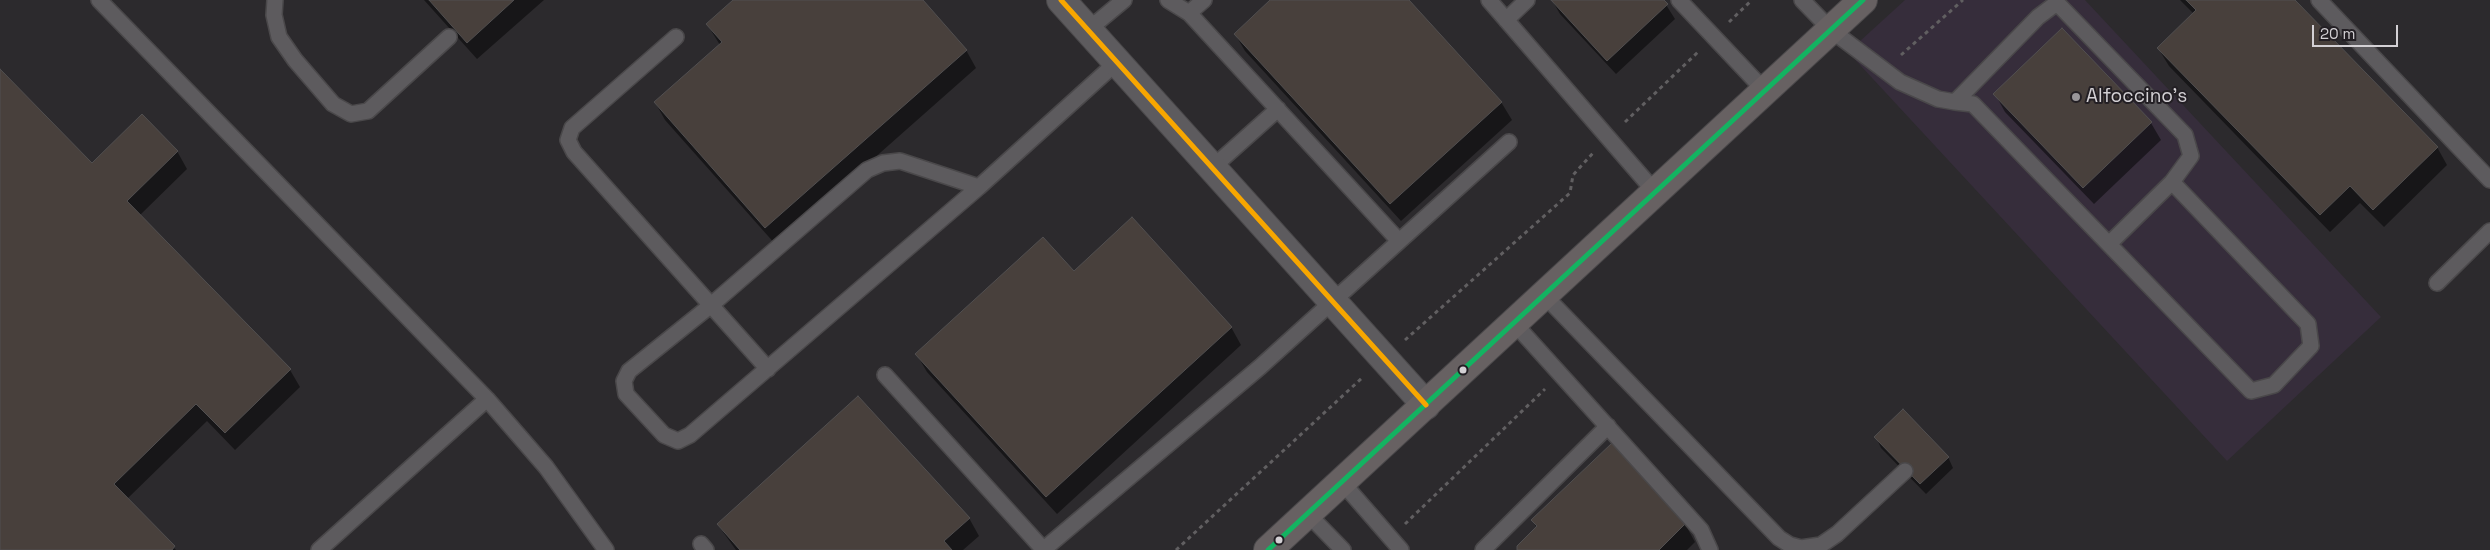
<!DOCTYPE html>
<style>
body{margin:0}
#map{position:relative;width:2490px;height:550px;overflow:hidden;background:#2c2a2d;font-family:"Space Grotesk",sans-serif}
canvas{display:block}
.scale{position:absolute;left:2312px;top:25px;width:86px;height:22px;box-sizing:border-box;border:2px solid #d3d0d4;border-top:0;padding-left:6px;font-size:15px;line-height:18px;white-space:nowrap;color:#d3d0d4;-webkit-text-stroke:4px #231f24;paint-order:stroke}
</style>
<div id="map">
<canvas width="2490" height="550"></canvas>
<div class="scale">20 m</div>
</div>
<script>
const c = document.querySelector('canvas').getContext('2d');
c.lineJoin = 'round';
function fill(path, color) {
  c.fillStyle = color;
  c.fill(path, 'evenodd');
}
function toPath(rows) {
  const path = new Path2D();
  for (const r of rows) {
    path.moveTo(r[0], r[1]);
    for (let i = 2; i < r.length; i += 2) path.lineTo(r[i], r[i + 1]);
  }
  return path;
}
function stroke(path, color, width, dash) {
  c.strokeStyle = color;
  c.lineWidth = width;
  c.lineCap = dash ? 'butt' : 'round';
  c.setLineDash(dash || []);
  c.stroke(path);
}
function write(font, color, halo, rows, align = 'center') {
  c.font = font + ' "Space Grotesk",sans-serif';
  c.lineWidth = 4;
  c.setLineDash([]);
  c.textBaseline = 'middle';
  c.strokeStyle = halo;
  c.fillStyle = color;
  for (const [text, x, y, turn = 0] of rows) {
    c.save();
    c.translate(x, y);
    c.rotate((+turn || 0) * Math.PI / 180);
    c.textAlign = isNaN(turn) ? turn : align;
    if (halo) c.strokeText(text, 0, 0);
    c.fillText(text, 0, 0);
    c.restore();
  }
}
fill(toPath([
 [1905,0,2085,0,2381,317,2227,461,1848,52]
]), '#362d3b');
fill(toPath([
 [424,0,544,0,477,59],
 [735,0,921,0,966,50,976,68,776,245,665,120,655,102,720,45,707,24],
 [1272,0,1408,0,1501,102,1512,120,1401,221,1245,51,1235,34],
 [1552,0,1663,0,1675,19,1616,74,1560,14],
 [2180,0,2294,0,2437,147,2447,165,2384,227,2360,203,2330,232,2169,66,2158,48,2194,14],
 [0,71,92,165,177,151,187,169,139,216,290,370,300,387,235,450,207,421,127,499,176,550,0,550],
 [1995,94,2151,123,2161,140,2094,204,2005,112],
 [1074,273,1231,327,1241,345,1057,514,927,372,917,355],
 [1876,437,1948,457,1953,468,1926,494,1881,448],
 [969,518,979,536,963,550,736,550,718,525],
 [1532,520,1685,524,1695,542,1687,550,1518,550,1537,528]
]), '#0007');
const building = toPath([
 [429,0,514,0,467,43,429,0],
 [733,0,923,0,967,50,765,228,654,102,722,42,706,24,733,0],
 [1270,0,1409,0,1502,102,1390,204,1234,34,1270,0],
 [1551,0,1664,0,1668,4,1607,61,1551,0],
 [2186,0,2295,0,2438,147,2373,210,2350,186,2320,215,2157,48,2196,10,2186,0],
 [2062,28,2152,122,2083,188,1993,94,2062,28],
 [0,69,92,163,142,114,178,151,127,201,291,369,225,433,196,404,114,484,175,546,172,550,0,550,0,69],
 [1132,217,1232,327,1046,497,915,354,1043,237,1074,271,1132,217],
 [858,396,970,518,944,541,952,550,740,550,717,524,858,396],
 [1903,409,1949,457,1920,484,1874,437,1903,409],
 [1612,443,1686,523,1659,550,1517,550,1517,546,1537,526,1531,520,1612,443]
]);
fill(building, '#48403c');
stroke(building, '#514f50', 1);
const service = toPath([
 [99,0,487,399,546,467,606,550],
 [275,0,274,15,279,37,295,60,333,104,351,114,368,111,449,37],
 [1168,0,1189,13,1399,241],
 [1489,0,1656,193],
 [1679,0,1765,91],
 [1802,0,1831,30,1900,82,1938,99,1955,102,1973,104,2251,391,2274,385,2311,346,2308,324,2172,182,2191,156,2185,135,2060,6,2054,5,2038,17,1955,102],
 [2319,0,2490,180],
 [1189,13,1204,0],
 [1506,20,1527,0],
 [1088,30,1124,0],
 [676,37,572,128,568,140,574,152,768,369],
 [1212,168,1278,109],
 [979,187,690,435,678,441,664,435,626,394,624,381,629,371,710,306,867,170,883,163,900,161,979,187,1117,62],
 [2109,244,2172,182],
 [2437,283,2490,231],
 [1544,295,1779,538,1790,545,1801,548,1821,545,1837,534,1905,471],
 [1514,323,1701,530,1710,550],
 [885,375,1043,549],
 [1341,481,1401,550],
 [1307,513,1343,550],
 [701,544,706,550],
 [319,550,487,399],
 [1043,550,1260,367,1509,142],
 [1483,550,1608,426]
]);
const minor = toPath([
 [1061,0,1426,405]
]);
const secondary = toPath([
 [1268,550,1863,0]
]);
stroke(service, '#4a484a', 18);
stroke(minor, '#4a484a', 30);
stroke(secondary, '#4a484a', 30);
stroke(toPath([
 [1729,22,1752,0],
 [1901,55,1963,0],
 [1625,122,1698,52],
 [1405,340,1570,193,1573,175,1593,153],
 [1405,524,1545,389],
 [1176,550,1363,377]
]), '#615f61', 3, [4, 4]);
stroke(service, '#5d5b5e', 15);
stroke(minor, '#5d5b5e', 28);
stroke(secondary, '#676162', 28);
stroke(toPath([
 [1268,550,1863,0]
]), '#13b361', 5);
stroke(toPath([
 [1061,0,1426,405]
]), '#f7a600', 5);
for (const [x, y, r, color] of [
 [2076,97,5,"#99969a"],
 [1463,370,4.5,"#d3d0d4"],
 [1279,540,4.5,"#d3d0d4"]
]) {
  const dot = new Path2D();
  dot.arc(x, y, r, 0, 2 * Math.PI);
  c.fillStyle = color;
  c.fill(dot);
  stroke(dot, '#231f24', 2);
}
write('19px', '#d3d0d4', '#231f24', [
 ["Alfoccino's",2086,97]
], 'left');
</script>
